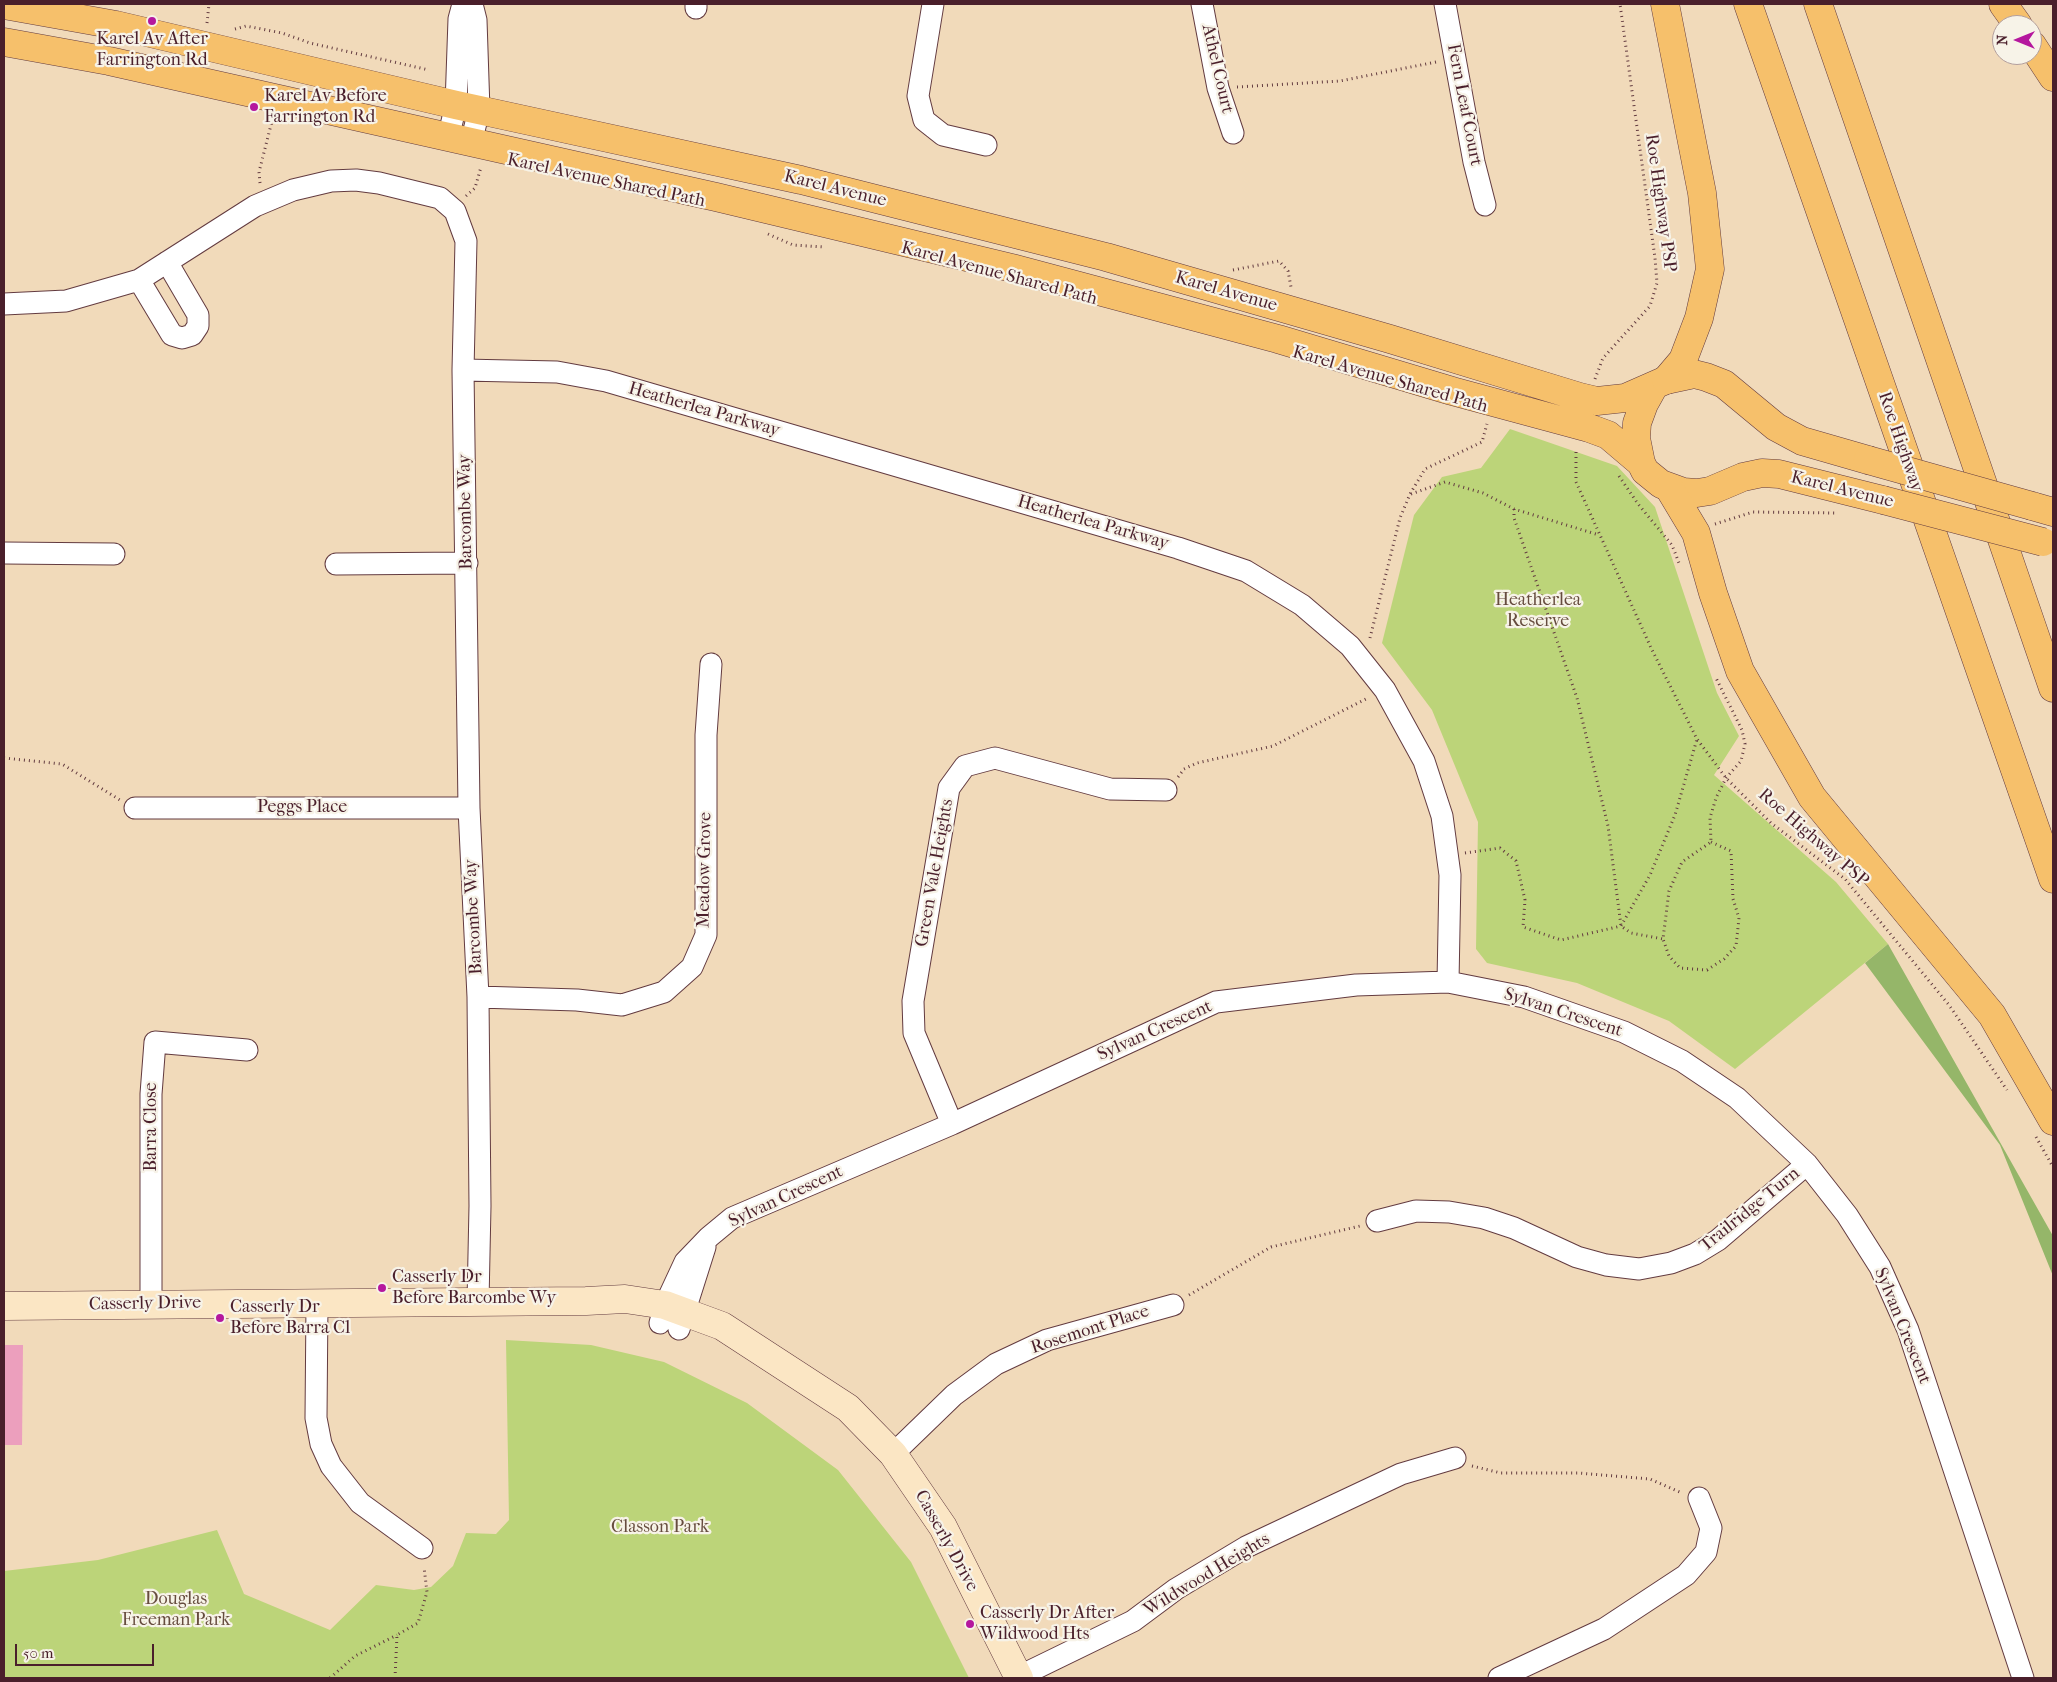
<!DOCTYPE html>
<style>
body{margin:0}
#map{position:relative;width:2057px;height:1682px;overflow:hidden;background:#f1daba;font-family:"IM FELL French Canon",serif}
canvas{display:block}
.frame{position:absolute;inset:0;border:5px solid #4a1f2b;pointer-events:none}
.north{position:absolute;left:1992px;top:15px;width:50px;height:50px;box-sizing:border-box;background:#f7f3e8;border:1px solid #b29e9c;border-radius:50%;rotate:270deg;font-size:14px;font-weight:700;line-height:20px;text-align:center;color:#4a1f2b}
.north::after{content:'';display:block;margin:auto;width:18px;height:22px;background:#b5179e;clip-path:polygon(50% 0,100% 100%,50% 72%,0 100%)}
.scale{position:absolute;left:15px;top:1644px;width:139px;height:22px;box-sizing:border-box;border:2px solid #4a1f2b;border-top:0;padding-left:6px;font-size:15px;line-height:18px;white-space:nowrap;color:#4a1f2b;-webkit-text-stroke:4px #f7f3e8;paint-order:stroke}
</style>
<div id="map">
<canvas width="2057" height="1682"></canvas>
<div class="frame"></div>
<div class="north">N</div>
<div class="scale">50 m</div>
</div>
<script>
const c = document.querySelector('canvas').getContext('2d');
c.lineJoin = 'round';
function fill(path, color) {
  c.fillStyle = color;
  c.fill(path, 'evenodd');
}
function toPath(rows) {
  const path = new Path2D();
  for (const r of rows) {
    path.moveTo(r[0], r[1]);
    for (let i = 2; i < r.length; i += 2) path.lineTo(r[i], r[i + 1]);
  }
  return path;
}
function stroke(path, color, width, dash) {
  c.strokeStyle = color;
  c.lineWidth = width;
  c.lineCap = dash ? 'butt' : 'round';
  c.setLineDash(dash || []);
  c.stroke(path);
}
function write(font, color, halo, rows, align = 'center') {
  c.font = font + ' "IM FELL French Canon",serif';
  c.lineWidth = 4.5;
  c.setLineDash([]);
  c.textBaseline = 'middle';
  c.strokeStyle = halo;
  c.fillStyle = color;
  for (const [text, x, y, turn = 0] of rows) {
    c.save();
    c.translate(x, y);
    c.rotate((+turn || 0) * Math.PI / 180);
    c.textAlign = isNaN(turn) ? turn : align;
    if (halo) c.strokeText(text, 0, 0);
    c.fillText(text, 0, 0);
    c.restore();
  }
}
fill(toPath([
 [1510,429,1617,466,1655,507,1717,693,1739,736,1714,775,1836,882,1888,944,1735,1069,1669,1021,1577,983,1487,963,1476,949,1478,822,1432,710,1382,643,1414,515,1442,477,1481,468],
 [506,1340,591,1345,664,1362,747,1403,838,1470,911,1562,969,1678,4,1678,4,1571,98,1560,217,1530,244,1594,330,1630,376,1585,414,1590,431,1587,453,1566,466,1533,496,1534,509,1520]
]), '#bcd479');
fill(toPath([
 [1888,944,2053,1236,2053,1276,2000,1145,1865,963]
]), '#95b669');
fill(toPath([
 [4,1345,23,1345,22,1445,4,1445]
]), '#ec9fbd');
const street = toPath([
 [696,4,696,8],
 [933,4,918,96,924,120,943,135,986,145],
 [1202,4,1218,88,1233,133],
 [1445,4,1474,162,1485,205],
 [448,138,456,105,459,19,463,4],
 [471,143,479,110,476,20,472,4],
 [139,280,172,335,182,338,192,335,198,326,198,315,167,262],
 [4,304,66,301,139,280,255,206,293,190,331,181,356,180,379,183,440,198,455,211,466,241,463,370,469,808,478,997,480,1206,478,1302],
 [463,370,557,372,606,381,1178,548,1246,571,1302,605,1350,646,1385,690,1424,761,1442,816,1450,875,1448,982],
 [4,553,114,554],
 [336,564,467,563],
 [135,808,469,808],
 [478,997,577,1000,622,1005,664,992,692,967,706,935,706,735,711,664],
 [952,1124,914,1033,913,1001,949,788,965,766,995,758,1110,789,1166,790],
 [1377,1221,1416,1211,1449,1212,1484,1218,1514,1228,1577,1257,1606,1265,1639,1269,1671,1263,1695,1254,1718,1240,1807,1164],
 [151,1303,151,1094,155,1042,247,1050],
 [317,1303,316,1418,321,1444,331,1466,360,1503,422,1548],
 [660,1323,665,1305,685,1262,709,1237,732,1218,952,1124,1216,1002,1356,985,1448,982,1524,997,1624,1032,1682,1061,1737,1098,1807,1164,1847,1215,1880,1267,1908,1330,2023,1678],
 [679,1329,705,1247],
 [893,1454,954,1395,996,1364,1047,1340,1173,1305],
 [1018,1677,1133,1621,1176,1589,1246,1547,1401,1474,1455,1458],
 [1499,1678,1604,1629,1686,1575,1706,1552,1711,1528,1699,1498]
]);
const secondary = toPath([
 [4,1306,586,1301,625,1299,665,1305,722,1326,848,1408,893,1454,943,1527,1019,1678]
]);
const primary = toPath([
 [4,5,116,25,456,105,801,180,1106,257,1390,339,1580,397,1597,401,1625,398,1666,380,1694,374,1706,377,1724,384,1776,427,1802,441,1868,460],
 [4,42,109,61,716,197,1012,268,1278,339,1452,391,1589,428,1608,435,1641,463],
 [1654,386,1644,404,1637,423,1636,438,1641,463,1645,471,1661,484,1683,492,1697,493,1710,491,1743,477,1762,473,1779,474,1883,500],
 [2032,506,2053,512]
]);
const highway = toPath([
 [1665,4,1702,193,1710,269,1699,318,1683,360,1666,380],
 [1748,4,2053,879],
 [1818,4,2053,688],
 [2003,4,2018,25],
 [2032,45,2053,77],
 [1669,488,1696,533,1713,593,1740,671,1812,797,1992,1015,2053,1121]
]);
stroke(street, '#633b40', 23);
stroke(secondary, '#633b40', 29);
stroke(primary, '#633b40', 29);
stroke(highway, '#633b40', 29);
stroke(toPath([
 [207,23,209,4],
 [235,29,246,26,282,33,310,43,429,70],
 [1237,87,1340,81,1436,62],
 [260,183,259,172,272,121],
 [466,196,475,188,481,167],
 [768,234,793,245,824,247],
 [1233,270,1279,261,1288,271,1291,287],
 [1595,379,1603,358,1650,306,1657,283,1655,258,1620,4],
 [1576,452,1576,482,1652,650,1697,739,1726,778,1771,823,1845,879,1949,1005,2007,1090],
 [1619,476,1638,504,1672,545,1679,563],
 [1411,494,1445,482,1483,493,1514,509,1599,535],
 [1514,509,1514,518,1577,698,1608,826,1621,926,1631,933,1663,939],
 [1715,524,1753,512,1835,513],
 [1370,638,1400,518,1410,494,1425,469,1482,442,1487,424],
 [4,758,62,764,120,800],
 [1178,777,1184,769,1197,763,1273,746,1368,698],
 [1711,842,1731,851,1733,899,1739,918,1736,946,1724,959,1707,970,1680,968,1669,956,1663,939,1669,891,1682,862,1711,842,1710,818,1716,798,1726,778,1741,761,1745,744,1742,730,1716,678],
 [1465,853,1500,848,1516,861,1525,900,1523,927,1561,940,1621,926,1650,875,1675,815,1697,739],
 [2036,1137,2053,1167],
 [1189,1295,1271,1247,1360,1226],
 [1472,1466,1501,1473,1578,1473,1650,1479,1682,1493],
 [330,1678,355,1656,397,1635],
 [395,1678,397,1635,418,1623,427,1592,424,1567]
]), '#633b40', 3, [1, 4]);
stroke(street, '#fff', 21);
stroke(secondary, '#fbe6c4', 28);
stroke(primary, '#f6c06b', 28);
stroke(highway, '#f6c06b', 28);
const primaryBridge = toPath([
 [1868,460,2032,506],
 [1883,500,2043,542]
]);
stroke(primaryBridge, '#633b40', 29, []);
stroke(primaryBridge, '#f6c06b', 28);
for (const [x, y, r, color] of [
 [152,21,5,"#b5179e"],
 [254,107,5,"#b5179e"],
 [382,1288,5,"#b5179e"],
 [220,1318,5,"#b5179e"],
 [970,1624,5,"#b5179e"]
]) {
  const dot = new Path2D();
  dot.arc(x, y, r, 0, 2 * Math.PI);
  c.fillStyle = color;
  c.fill(dot);
  stroke(dot, '#f7f3e8', 2);
}
write('18px', '#4a1f2b', '#f7f3e8', [
 ["Karel Av After",152,40,"center"],
 ["Farrington Rd",152,61,"center"],
 ["Karel Av Before",264,97],
 ["Farrington Rd",264,118],
 ["Casserly Dr",392,1278],
 ["Before Barcombe Wy",392,1299],
 ["Casserly Dr",230,1308],
 ["Before Barra Cl",230,1329],
 ["Casserly Dr After",980,1614],
 ["Wildwood Hts",980,1635]
], 'left');
write('18px', '#4a1f2b', '#f7f3e8', [
 ["Athel Court",1217,69,77],
 ["Fern Leaf Court",1464,105,79],
 ["Karel Avenue Shared Path",606,181,12],
 ["Karel Avenue",835,189,14],
 ["Roe Highway PSP",1660,203,82],
 ["Karel Avenue Shared Path",999,274,15],
 ["Karel Avenue",1226,292,16],
 ["Karel Avenue Shared Path",1390,380,16],
 ["Heatherlea Parkway",704,410,16],
 ["Roe Highway",1900,442,71],
 ["Karel Avenue",1842,490,14],
 ["Barcombe Way",466,512,-91],
 ["Heatherlea Parkway",1093,523,16],
 ["Peggs Place",302,808],
 ["Roe Highway PSP",1813,838,41],
 ["Meadow Grove",705,870,-89],
 ["Green Vale Heights",935,873,-80],
 ["Barcombe Way",474,917,-93],
 ["Sylvan Crescent",1563,1013,18],
 ["Sylvan Crescent",1155,1031,-24],
 ["Barra Close",152,1127,-90],
 ["Sylvan Crescent",786,1197,-25],
 ["Trailridge Turn",1750,1210,-39],
 ["Casserly Drive",145,1304,-1],
 ["Sylvan Crescent",1902,1326,68],
 ["Rosemont Place",1090,1330,-18],
 ["Casserly Drive",946,1541,61],
 ["Wildwood Heights",1207,1575,-31]
]);
write('18px', '#664c3e', '#f7f3e8', [
 ["Heatherlea",1538,601],
 ["Reserve",1538,622],
 ["Classon Park",660,1528],
 ["Douglas",176,1600],
 ["Freeman Park",176,1621]
]);
</script>
